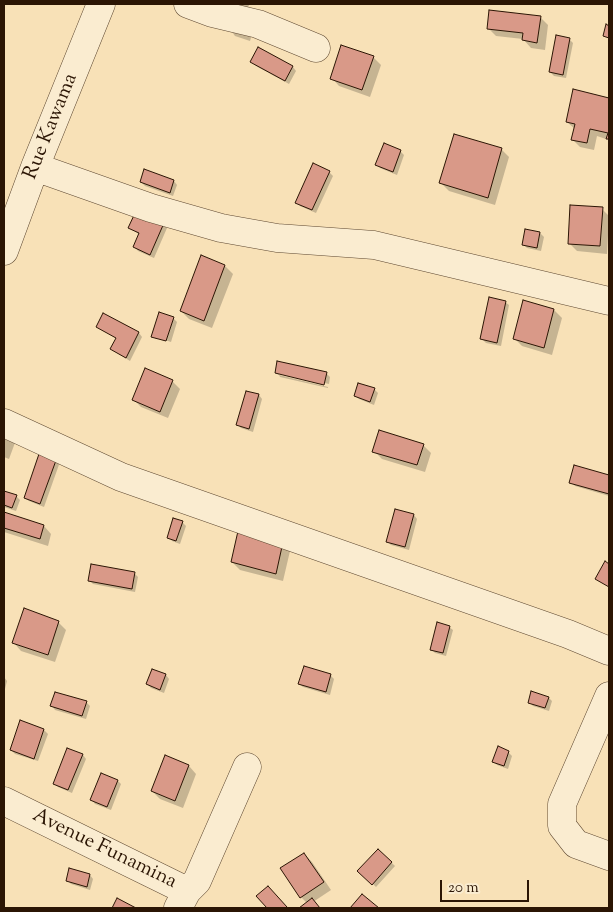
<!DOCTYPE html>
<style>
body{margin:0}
#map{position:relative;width:613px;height:912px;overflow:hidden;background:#f8e1b7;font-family:"Sorts Mill Goudy",serif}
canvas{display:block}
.frame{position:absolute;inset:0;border:5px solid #2b1504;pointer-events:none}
.scale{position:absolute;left:440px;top:880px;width:89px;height:22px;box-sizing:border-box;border:2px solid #2b1504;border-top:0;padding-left:6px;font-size:15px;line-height:18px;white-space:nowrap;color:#2b1504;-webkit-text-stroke:4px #faecd0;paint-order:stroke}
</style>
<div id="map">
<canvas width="613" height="912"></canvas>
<div class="frame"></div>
<div class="scale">20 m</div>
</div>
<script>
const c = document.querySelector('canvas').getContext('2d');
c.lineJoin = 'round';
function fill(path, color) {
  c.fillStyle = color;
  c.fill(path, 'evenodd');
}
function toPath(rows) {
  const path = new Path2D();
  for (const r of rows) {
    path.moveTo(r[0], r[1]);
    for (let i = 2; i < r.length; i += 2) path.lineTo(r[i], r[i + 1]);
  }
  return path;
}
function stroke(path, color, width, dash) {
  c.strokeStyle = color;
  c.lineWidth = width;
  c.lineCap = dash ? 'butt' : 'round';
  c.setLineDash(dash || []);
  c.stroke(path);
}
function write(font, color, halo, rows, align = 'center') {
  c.font = font + ' "Sorts Mill Goudy",serif';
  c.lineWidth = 4.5;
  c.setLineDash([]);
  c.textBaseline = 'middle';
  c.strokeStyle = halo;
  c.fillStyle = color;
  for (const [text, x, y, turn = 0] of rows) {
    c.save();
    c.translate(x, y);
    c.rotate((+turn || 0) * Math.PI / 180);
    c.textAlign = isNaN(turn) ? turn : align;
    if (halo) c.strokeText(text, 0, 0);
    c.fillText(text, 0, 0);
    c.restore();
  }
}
fill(toPath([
 [232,4,247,4,249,5,246,13],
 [540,17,548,25,545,50,531,48,523,39,496,36,488,28],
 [235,22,253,31,250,41,235,36,232,32],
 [569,39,573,43,566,78,554,76,550,72],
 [259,49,293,67,296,71,289,84,256,66,252,62],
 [373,57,381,65,370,97,339,86,332,78],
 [574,91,609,99,609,140,597,136,594,150,580,147,572,139,575,129,567,122],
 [501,149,509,157,495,205,449,191,441,183],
 [400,151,404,155,397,175,380,168,377,164],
 [329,172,333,176,316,213,300,206,297,202],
 [174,181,177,185,173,196,145,186,141,182],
 [602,209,609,216,607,254,577,251,569,243],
 [163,225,167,228,154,258,138,251,135,247,140,235,130,228],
 [526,231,540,233,544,237,541,251,527,248,524,245],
 [202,257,225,266,233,274,212,328,189,319,181,311],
 [505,302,509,305,501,346,486,343,482,339],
 [554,310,562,318,552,355,522,346,514,338],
 [104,315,139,333,142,337,130,361,111,349,117,339,98,327],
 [173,318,177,322,171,342,156,337,156,339,153,336],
 [278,362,327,374,330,377,329,384,279,373,279,375,276,373],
 [279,375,328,387,328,388,280,377],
 [172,381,180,389,168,418,141,407,133,399],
 [374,389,378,393,374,405,359,399,355,395],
 [259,395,262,399,253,432,241,428,238,425],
 [4,430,16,440,9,459,4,457],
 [423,445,431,453,425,472,382,459,374,451],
 [57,456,61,459,44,507,29,501,25,498],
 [575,467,609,476,609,496,575,486,571,482],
 [4,492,16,496,20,500,16,511,4,507],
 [4,513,44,526,51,534,48,546,4,532],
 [414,515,417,519,409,550,391,545,388,542],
 [182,522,186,526,180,544,172,541,168,537],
 [239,533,290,551,283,581,240,570,232,562],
 [134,573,138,577,135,592,93,584,89,580],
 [58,622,66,630,55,662,21,651,14,643],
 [449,627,453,630,446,656,435,653,431,649],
 [166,675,169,679,164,693,151,688,147,684],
 [330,675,334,679,330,695,303,687,299,684],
 [4,677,7,681,4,693],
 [549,698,552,701,549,711,533,706,529,702],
 [86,702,90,706,86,719,55,710,52,706],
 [21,722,44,730,48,734,38,761,15,754,11,750],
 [68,749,83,755,86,759,72,793,58,787,54,783],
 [508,752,512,756,508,769,497,765,493,761],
 [166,757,189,766,196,774,183,808,160,799,152,791],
 [118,781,121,784,111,810,95,804,92,800],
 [378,850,395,866,376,887,359,871],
 [304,854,312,862,331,890,313,902,319,908,301,908,307,903,301,897],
 [90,875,93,879,90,890,71,884,67,880]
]), '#0003');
const building = toPath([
 [489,10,541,16,537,43,522,40,523,33,487,29,489,10],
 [606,24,609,26,609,38,603,36,606,24],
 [556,35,570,38,563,75,549,72,556,35],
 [341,45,374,56,362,90,330,79,341,45],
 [258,47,293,66,285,81,250,62,258,47],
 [573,89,609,98,609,139,606,139,608,133,590,129,587,143,571,140,575,124,566,122,573,89],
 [454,134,502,148,488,198,439,183,454,134],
 [384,143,401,150,393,172,375,165,384,143],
 [313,163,330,171,312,210,295,203,313,163],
 [144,169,174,180,170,193,140,182,144,169],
 [570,205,603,207,600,246,568,244,570,205],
 [136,211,164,223,150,255,133,247,139,233,128,228,136,211],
 [525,229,540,232,537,248,522,245,525,229],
 [201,255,225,265,204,321,180,311,201,255],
 [489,297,506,301,497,343,480,339,489,297],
 [523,300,554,309,544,348,513,339,523,300],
 [159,312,174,317,166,341,151,337,159,312],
 [103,313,139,332,126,358,110,349,116,338,96,327,103,313],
 [277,361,327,372,324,385,275,373,277,361],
 [145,368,173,380,160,412,132,400,145,368],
 [358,383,375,388,370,402,354,396,358,383],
 [246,391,259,394,249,429,236,425,246,391],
 [379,430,424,444,417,465,372,452,379,430],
 [41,448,58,455,40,504,24,498,41,448],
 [574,465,609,475,609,494,569,483,574,465],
 [4,491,17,495,12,508,4,505,4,491],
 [395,509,414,514,405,547,386,542,395,509],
 [4,512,44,525,40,539,4,528,4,512],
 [173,518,183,521,176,541,167,538,173,518],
 [238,531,283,542,276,574,231,562,238,531],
 [605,561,609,564,609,587,595,579,605,561],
 [91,564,135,572,132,589,88,581,91,564],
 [24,608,59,621,48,655,12,643,24,608],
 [437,622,450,626,443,653,430,650,437,622],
 [304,666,331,674,326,692,298,684,304,666],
 [152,669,166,674,160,690,146,684,152,669],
 [531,691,549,697,545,708,528,703,531,691],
 [55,692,87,701,82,716,50,706,55,692],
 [20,720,44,729,34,759,10,750,20,720],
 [498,746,509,751,504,766,492,762,498,746],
 [67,748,83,754,68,790,53,784,67,748],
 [165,755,189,765,175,801,151,791,165,755],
 [101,773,118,780,107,807,90,800,101,773],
 [378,849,392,862,372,885,357,871,378,849],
 [304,853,324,882,300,898,280,868,304,853],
 [69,868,90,874,87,887,66,881,69,868],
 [268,886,287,907,286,908,267,908,256,896,268,886],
 [362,894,379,908,350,908,362,894],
 [117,898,136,908,112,908,117,898],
 [312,898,320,908,299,908,312,898]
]);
fill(building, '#d99988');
stroke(building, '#2b1504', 1);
const street = toPath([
 [188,4,212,13,258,24,316,48],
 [35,167,151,208,221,228,277,238,374,245,609,301],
 [4,251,35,167,101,4],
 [4,423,121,477,568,634,609,651],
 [609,696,562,804,562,826,576,844,609,856],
 [4,801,187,891,178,908],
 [187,891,197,881,247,767]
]);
stroke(street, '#5e4831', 29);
stroke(street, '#faecd0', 28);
write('20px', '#2b1504', '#faecd0', [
 ["Rue Kawama",52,127,-68],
 ["Avenue Funamina",104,850,26]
]);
</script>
